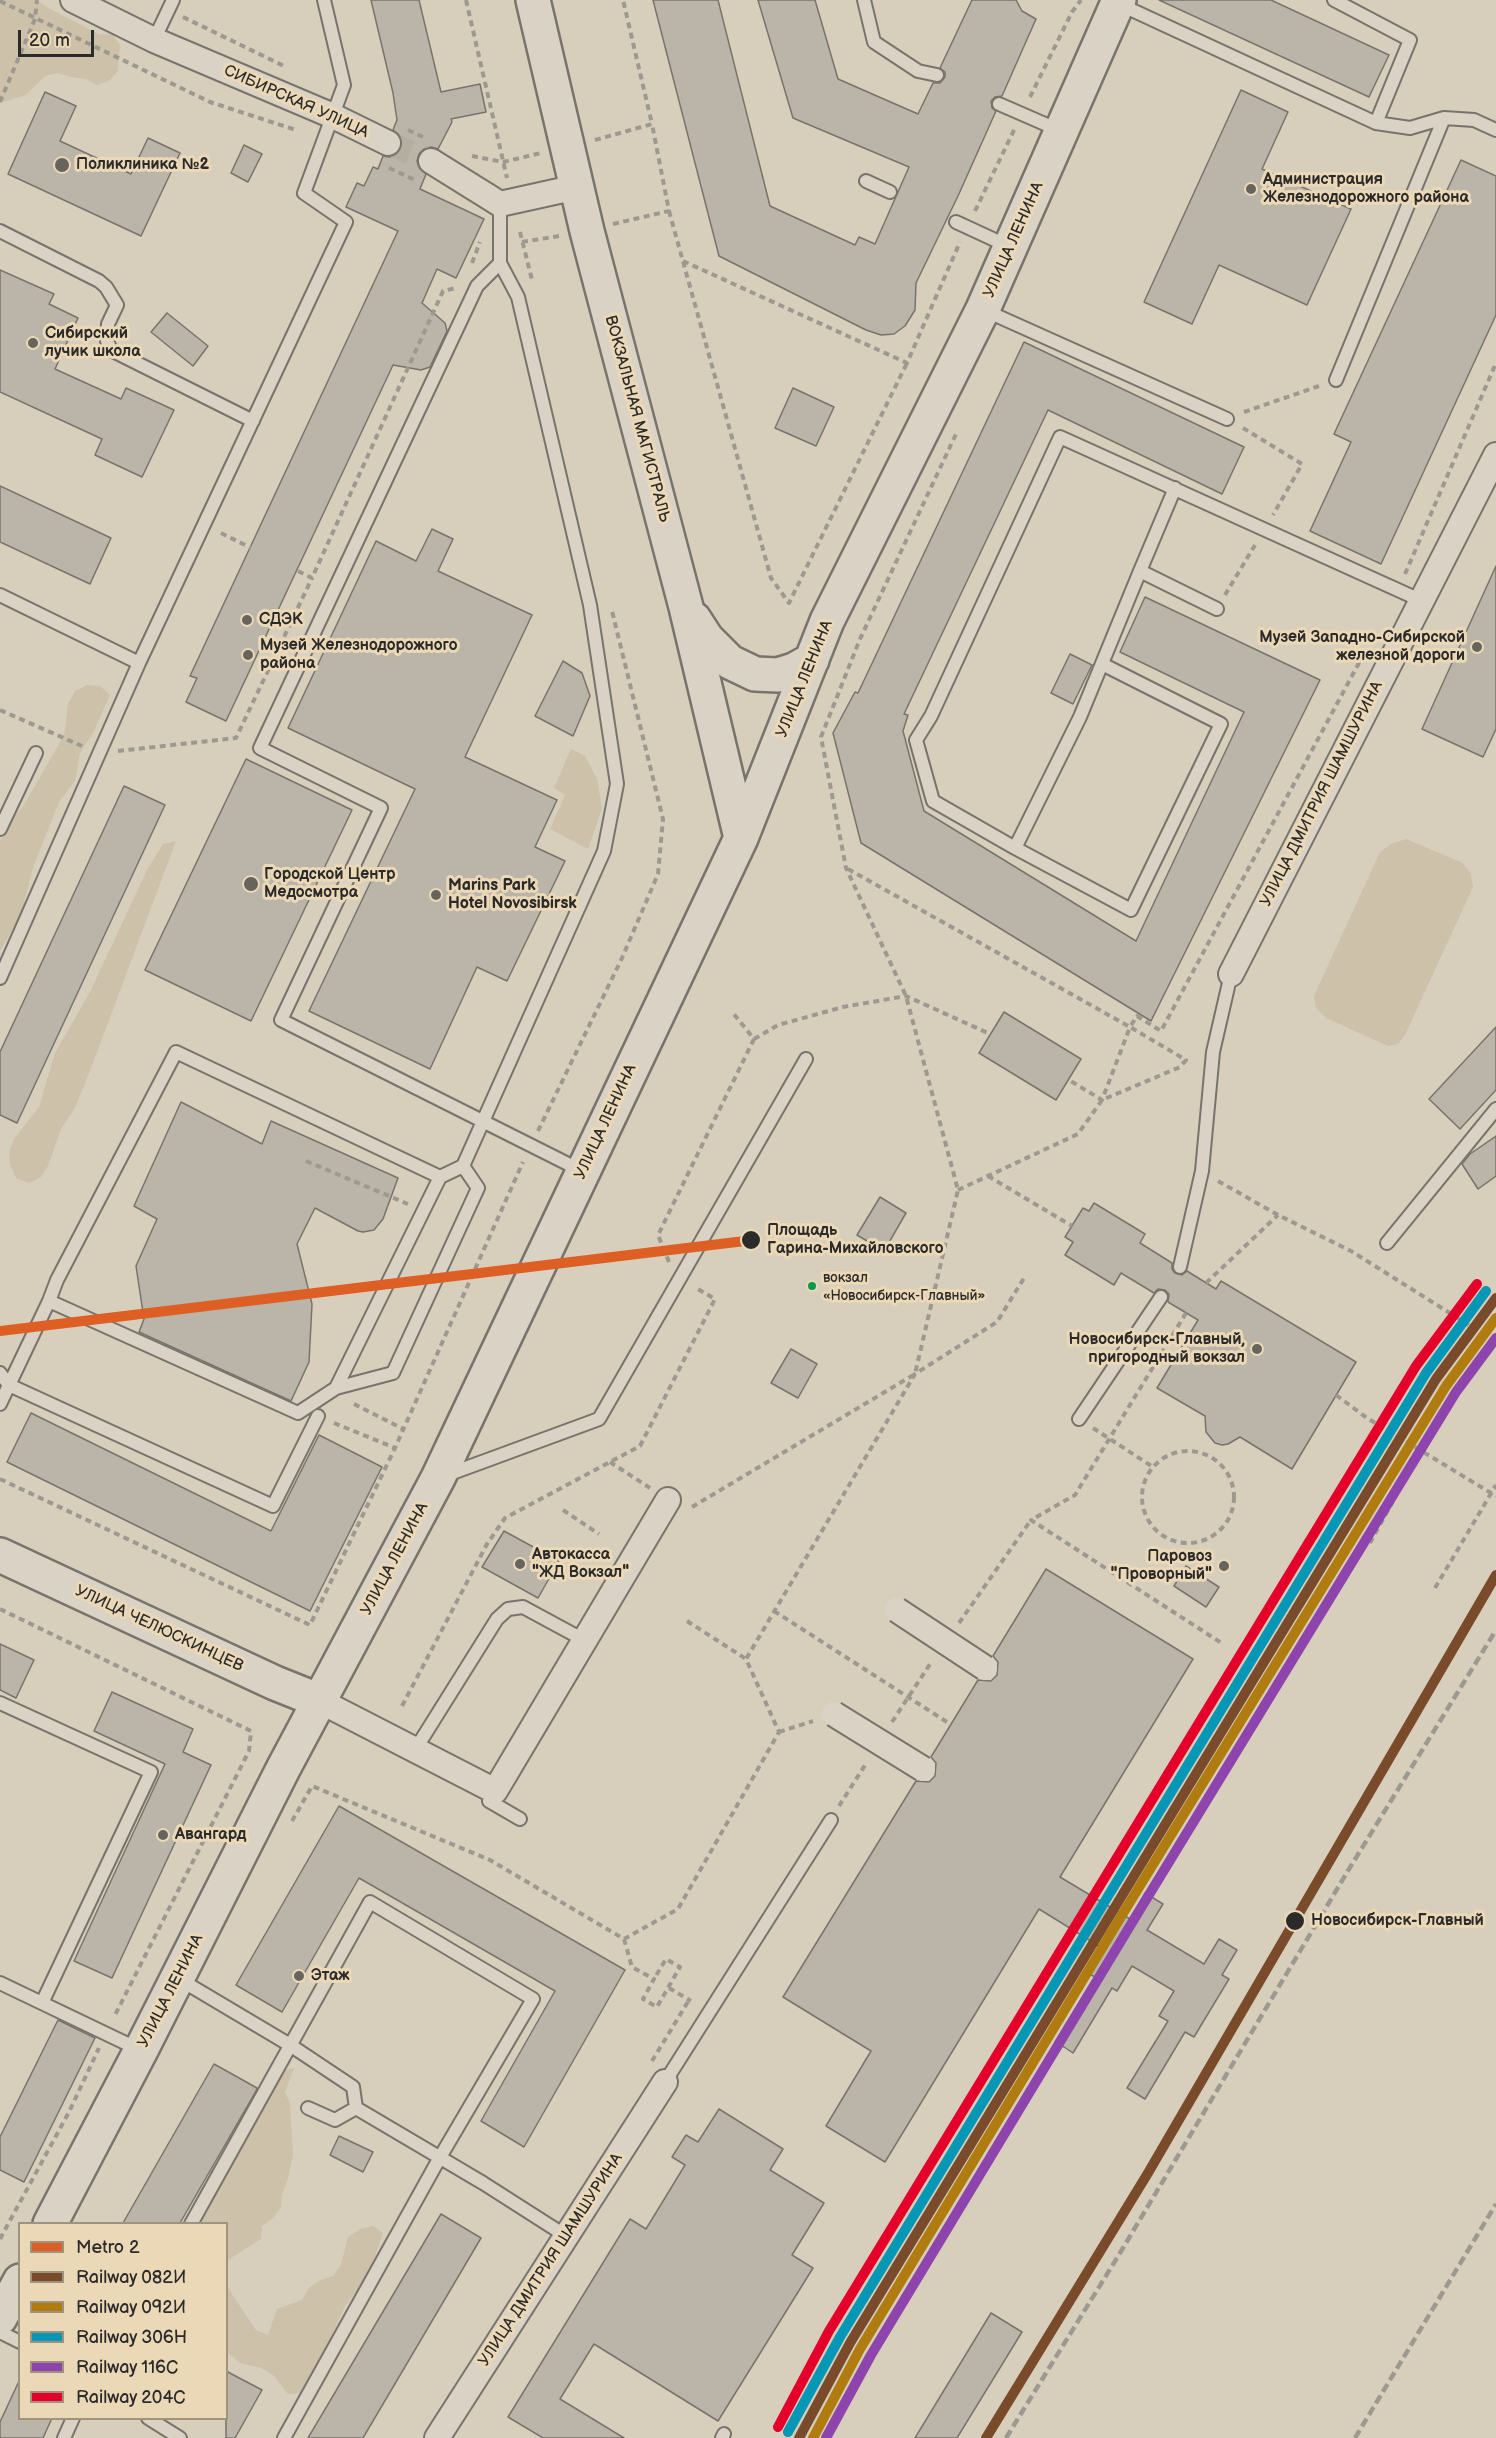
<!DOCTYPE html>
<meta charset="utf-8">
<style>
body{margin:0}
#map{position:relative;width:1496px;height:2438px;overflow:hidden;background:#d7cebc;font-family:"Balsamiq Sans",sans-serif}
canvas{display:block}
.legend{position:absolute;left:18px;top:2222px;width:210px;height:198px;box-sizing:border-box;background:#ebd8b6;border:2px solid #9e937e;margin:0;padding:8px 10px;list-style:none;font-size:18px;color:#2b2b2b}
.legend li{display:flex;align-items:center;gap:12px;height:30px}
.legend b{width:30px;border:2px solid #9e937e}
.scale{position:absolute;left:18px;top:30px;width:76px;height:27px;box-sizing:border-box;border:3px solid #2b2b2b;border-top:0;padding-left:8px;font-size:18px;line-height:21px;white-space:nowrap;color:#2b2b2b;-webkit-text-stroke:4px #ebd8b6;paint-order:stroke}
</style>
<div id="map">
<canvas width="1496" height="2438"></canvas>
<ul class="legend">
<li><b style="height:8px;background:#de5f23"></b>Metro 2</li>
<li><b style="height:8px;background:#7a4b2a"></b>Railway 082И</li>
<li><b style="height:8px;background:#b07b0f"></b>Railway 092И</li>
<li><b style="height:8px;background:#0696b6"></b>Railway 306Н</li>
<li><b style="height:8px;background:#8e44ad"></b>Railway 116С</li>
<li><b style="height:8px;background:#e4002b"></b>Railway 204С</li>
</ul>
<div class="scale">20 m</div>
</div>
<script>
const c = document.querySelector('canvas').getContext('2d');
c.lineJoin = 'round';
function fill(path, color) {
  c.fillStyle = color;
  c.fill(path, 'evenodd');
}
function toPath(rows) {
  const path = new Path2D();
  for (const r of rows) {
    if (r.length === 3) {
      path.moveTo(r[0] + r[2], r[1]);
      path.arc(r[0], r[1], r[2], 0, 2 * Math.PI);
      continue;
    }
    path.moveTo(r[0], r[1]);
    for (let i = 2; i < r.length; i += 2) path.lineTo(r[i], r[i + 1]);
  }
  return path;
}
function stroke(path, color, width, dash) {
  c.strokeStyle = color;
  c.lineWidth = width;
  c.lineCap = dash ? 'butt' : 'round';
  c.setLineDash(dash || []);
  c.stroke(path);
}
function write(font, color, halo, rows, align = 'center') {
  c.font = font + ' "Balsamiq Sans",sans-serif';
  c.lineWidth = 6;
  c.setLineDash([]);
  c.textBaseline = 'middle';
  c.strokeStyle = halo;
  c.fillStyle = color;
  for (const [text, x, y, turn = 0] of rows) {
    c.save();
    c.translate(x, y);
    c.rotate((+turn || 0) * Math.PI / 180);
    c.textAlign = isNaN(turn) ? turn : align;
    if (halo) c.strokeText(text, 0, 0);
    c.fillText(text, 0, 0);
    c.restore();
  }
}
fill(toPath([
 [0,0,36,0,50,9,99,34,113,35,120,45,118,71,109,81,97,85,86,79,71,77,58,73,45,76,26,95,0,103],
 [87,685,100,686,110,695,94,731,80,753,75,781,59,802,34,865,20,917,0,951,0,842,6,827,24,805,59,744,65,731,68,704,75,691],
 [571,749,585,756,597,779,602,809,588,849,550,829,565,795,554,788],
 [1406,839,1463,863,1471,874,1473,887,1405,1035,1398,1044,1388,1046,1326,1018,1316,1008,1314,996,1380,852,1391,844],
 [176,841,93,1063,75,1108,61,1129,48,1166,41,1177,29,1183,16,1178,10,1165,9,1152,14,1139,39,1107,55,1053,90,992,148,868,163,844],
 [294,2068,285,2092,290,2103,293,2156,287,2182,282,2194,281,2207,273,2218,262,2226,261,2239,228,2260,227,2263,226,2224,187,2224,281,2071],
 [373,2226,383,2233,368,2277,345,2306,316,2371,302,2393,288,2394,273,2375,261,2368,240,2363,227,2352,226,2282,233,2296,256,2330,268,2335,277,2309,302,2300,309,2288,320,2280,333,2276,341,2265,348,2237,360,2229]
]), '#cdc1aa');
const building = toPath([
 [371,0,419,0,441,92,480,84,486,112,451,119,452,122,438,149,431,147,424,149,419,154,417,161,419,168,426,174,420,189,484,219,456,278,437,269,422,303,445,323,447,331,430,367,421,370,393,365,226,721,186,702,197,678,190,676,398,231,346,207,357,183,364,186,373,167,378,169,383,156,390,157,396,154,402,143,399,135,393,130,397,120,393,93,371,0],
 [653,0,718,0,770,206,855,245,859,237,875,244,909,167,793,118,758,0,815,0,838,79,918,114,933,83,940,83,945,77,945,72,940,68,972,0,1016,0,1022,11,1036,19,1002,96,995,97,991,101,992,108,996,111,958,196,916,283,915,310,905,326,894,334,881,335,866,330,719,256,653,0],
 [1159,0,1271,0,1389,55,1369,97,1159,0],
 [1241,90,1288,112,1262,169,1351,209,1307,305,1219,265,1192,324,1144,302,1241,90],
 [45,92,76,106,60,141,131,174,148,138,180,153,141,236,8,174,45,92],
 [244,145,262,154,248,182,231,173,244,145],
 [1461,160,1496,176,1496,315,1381,564,1310,531,1351,442,1334,434,1461,160],
 [0,270,54,294,49,304,78,318,55,369,121,399,126,388,174,410,142,477,95,455,102,439,0,392,0,270],
 [167,313,208,346,193,366,151,332,167,313],
 [1024,342,1244,447,1222,494,1048,410,904,714,908,715,903,731,924,811,1136,941,1244,712,1120,652,1145,597,1320,680,1151,1021,861,843,833,733,855,692,858,693,1024,342],
 [793,388,834,407,816,446,775,428,793,388],
 [0,486,111,538,90,584,0,542,0,486],
 [432,529,453,539,438,571,532,615,465,757,557,800,535,847,565,861,507,981,477,967,430,1069,309,1011,415,789,288,728,376,541,416,561,432,529],
 [1496,566,1496,729,1483,757,1422,729,1496,566],
 [1070,654,1092,665,1073,704,1051,693,1070,654],
 [563,661,582,673,590,696,573,736,535,716,563,661],
 [246,759,352,810,251,1021,145,970,246,759],
 [124,786,165,805,17,1123,0,1115,0,1052,124,786],
 [1004,1012,1081,1059,1056,1100,979,1053,1004,1012],
 [1496,1027,1496,1090,1460,1129,1429,1099,1496,1027],
 [181,1102,262,1144,271,1121,398,1178,383,1219,374,1230,363,1232,358,1231,315,1208,297,1244,312,1304,309,1362,291,1401,139,1332,144,1319,136,1266,157,1219,134,1206,181,1102],
 [1496,1136,1496,1176,1478,1189,1462,1164,1470,1154,1496,1136],
 [880,1197,906,1213,884,1251,857,1235,880,1197],
 [1094,1203,1145,1234,1140,1243,1172,1263,1172,1269,1175,1273,1182,1275,1187,1271,1216,1289,1221,1281,1356,1362,1292,1469,1240,1437,1228,1444,1222,1445,1215,1443,1206,1432,1205,1416,1157,1388,1198,1320,1168,1302,1169,1294,1165,1290,1158,1289,1154,1293,1121,1273,1114,1285,1065,1255,1073,1242,1065,1237,1083,1208,1089,1211,1094,1203],
 [791,1349,817,1364,798,1398,771,1383,791,1349],
 [31,1413,271,1531,319,1435,382,1467,310,1611,7,1462,31,1413],
 [504,1531,559,1561,538,1598,482,1567,504,1531],
 [1186,1566,1219,1587,1206,1607,1174,1586,1186,1566],
 [1046,1569,1193,1659,1060,1877,1130,1919,1145,1893,1163,1904,1147,1930,1204,1964,1219,1939,1237,1950,1222,1975,1229,1979,1194,2037,1185,2032,1145,2099,1127,2088,1168,2021,1159,2016,1174,1991,1132,1966,1117,1991,1112,1988,1073,2053,1064,2047,1055,2042,1095,1977,1086,1972,1102,1948,1039,1909,885,2162,826,2126,871,2051,783,1997,916,1781,929,1782,935,1776,936,1763,931,1757,978,1680,991,1681,997,1675,998,1662,993,1656,1046,1569],
 [0,1644,34,1660,16,1698,0,1690,0,1644],
 [112,1692,193,1729,183,1752,211,1765,112,1978,74,1961,165,1764,94,1731,112,1692],
 [339,1806,625,1970,524,2147,481,2121,555,1991,359,1878,282,2012,236,1985,339,1806],
 [58,2020,95,2038,24,2182,0,2170,0,2137,58,2020],
 [214,2064,257,2088,256,2091,180,2223,123,2223,214,2064],
 [719,2109,783,2149,770,2170,824,2203,792,2255,813,2268,718,2421,594,2344,560,2399,624,2438,543,2438,508,2417,630,2219,646,2229,685,2165,672,2157,686,2135,698,2142,719,2109],
 [339,2136,373,2152,363,2172,330,2155,339,2136],
 [441,2214,481,2238,363,2438,308,2438,441,2214],
 [991,2313,1022,2332,957,2438,915,2438,991,2313],
 [226,2371,262,2390,235,2438,226,2438,226,2371],
 [20,2379,20,2418,52,2418,43,2438,0,2438,0,2422,20,2379]
]);
fill(building, '#bbb4a8');
stroke(building, '#78746c', 1.5);
stroke(toPath([
 [388,143,431,161]
]), '#b5ad9f', 24, [24, 12]);
const lane = toPath([
 [864,0,874,42,918,71,937,75],
 [1334,0,1410,40,1376,123],
 [1119,4,1376,123,1410,128,1444,118,1474,120,1496,130],
 [154,40,173,0],
 [999,104,1061,131],
 [866,181,890,192],
 [500,204,500,263,477,286,260,748,381,808,281,1020,582,1171],
 [956,222,1010,247],
 [0,231,99,281,106,287,117,305,108,324,107,341,111,350,253,421],
 [984,310,1227,419],
 [1336,380,1444,118],
 [1140,571,1217,609],
 [0,595,139,663],
 [1102,664,1221,724,1131,910,1015,848,1080,717,1140,571,1175,488],
 [0,829,36,753],
 [1015,848,933,801,916,740,931,716,1060,437,1420,600],
 [0,978,139,663,346,222,304,193,344,85,324,0],
 [1387,1243,1496,1109],
 [1180,1267,1202,1171,1213,1052,1231,974],
 [49,1301,298,1413,336,1388,393,1373,478,1188,463,1166,604,851,617,784,590,605,518,297,500,263],
 [0,1373,9,1385,0,1404],
 [336,1388,440,1177,463,1166],
 [318,1416,273,1506,9,1385,49,1301,57,1280,176,1052,440,1177],
 [1079,1419,1161,1297],
 [444,1476,599,1419,806,1059],
 [0,1703,151,1772,42,2003],
 [415,1750,497,1619,508,1609,523,1607,584,1640],
 [495,1791,489,1801,520,1819],
 [179,1979,290,2045,353,2087,356,2108],
 [0,1983,140,2050],
 [665,2082,831,1820],
 [308,2108,335,2120,356,2108,483,2183,566,2236],
 [191,2224,370,1902,533,1999,439,2159,284,2438],
 [0,2332,20,2342],
 [148,2418,180,2438],
 [64,2438,73,2418],
 [722,2438,724,2434]
]);
const street = toPath([
 [73,0,154,40,333,116,388,143],
 [431,161,500,204,577,187],
 [1231,974,1496,455],
 [320,1701,495,1791,668,1500],
 [437,2438,665,2082]
]);
const secondary = toPath([
 [533,0,587,231,686,607,741,838],
 [694,619,707,639,730,662,755,674,778,675,794,670,812,660],
 [0,1555,275,1683,320,1701],
 [50,2224,141,2050,283,1769,438,1478,741,838,827,621,983,309,1119,0],
 [0,2318,20,2281]
]);
stroke(lane, '#78746c', 16);
stroke(street, '#78746c', 28);
stroke(secondary, '#78746c', 38);
stroke(toPath([
 [466,0,507,178],
 [0,1,210,102,296,130],
 [183,17,284,66],
 [1030,97,1072,12,1081,0],
 [0,102,35,19,37,0],
 [408,130,423,137],
 [595,140,652,124,623,0],
 [472,156,503,162,541,153],
 [389,168,415,180],
 [669,211,771,578,789,603,907,363],
 [975,211,1015,128],
 [613,224,669,211,652,124],
 [520,232,532,280],
 [522,242,559,236],
 [683,261,907,363,960,242],
 [472,263,480,242],
 [1244,412,1319,386],
 [1243,428,1302,464,1273,515],
 [221,533,251,548],
 [298,571,312,578,443,291,456,288],
 [1405,574,1496,363],
 [1225,595,1255,545],
 [0,710,82,746],
 [118,751,236,738,312,578],
 [848,869,1130,1027,1137,1016,1161,1031,1360,661],
 [754,1039,778,1025,843,1007,906,996,990,1034],
 [538,1131,622,958,658,874,663,819,612,611],
 [306,1161,408,1204],
 [988,1176,1072,1226],
 [1218,1181,1278,1215,1351,1251,1496,1342],
 [958,1190,1078,1134,1102,1100,1180,1067,1186,1060,1130,1027,1102,1100,1069,1080],
 [669,1262,658,1235,754,1039,733,1013],
 [1206,1283,1278,1215],
 [1186,1313,1075,1495,1031,1520,1223,1644],
 [1336,1395,1367,1418,1496,1496],
 [354,1404,403,1429],
 [334,1423,395,1448],
 [1093,1428,1153,1467],
 [1188,1497,46],
 [610,1462,650,1488],
 [0,1479,310,1625,395,1448,523,1162],
 [692,1507,915,1374,958,1190,906,996,846,868,821,737,860,639,956,434],
 [563,1510,599,1534],
 [1370,1543,1421,1450],
 [1435,1588,1496,1485],
 [0,1609,251,1731,249,1751,114,2017],
 [774,1611,950,1724],
 [687,1621,746,1659],
 [959,1623,1031,1520],
 [402,1706,487,1544,505,1518,640,1446,715,1299,696,1288],
 [892,1722,932,1661],
 [779,1732,813,1721],
 [839,1806,867,1762],
 [292,1821,312,1786,490,1860,624,1939,678,1909,779,1732,746,1659,915,1374,997,1322,1024,1278],
 [624,1939,632,1967,654,1979,643,1999,657,2007,680,1967,666,1959,654,1979],
 [669,1988,691,2001],
 [652,2061,689,2000],
 [0,2239,69,2112,99,2048]
]), '#9e9990', 4, [6, 4.5]);
stroke(lane, '#dad2c5', 12);
stroke(street, '#dad2c5', 24);
stroke(secondary, '#dad2c5', 33);
stroke(toPath([
 [1006,2438,1120,2253,1349,1869,1496,1630],
 [1355,2438,1496,2204]
]), '#9e9990', 4.5, [9, 4.5]);
const streetBridge = toPath([
 [897,1610,985,1668],
 [834,1714,923,1769]
]);
stroke(streetBridge, '#78746c', 28, []);
stroke(streetBridge, '#dad2c5', 24);
stroke(toPath([
 [799,2438,850,2343,1436,1379,1496,1298],
 [986,2438,1148,2173,1496,1575]
]), '#7a4b2a', 10);
stroke(toPath([
 [813,2438,860,2349,1122,1915,1446,1386,1496,1318]
]), '#b07b0f', 10);
stroke(toPath([
 [788,2432,840,2337,1426,1373,1486,1291]
]), '#0696b6', 10);
stroke(toPath([
 [826,2438,871,2355,1133,1921,1456,1392,1496,1338]
]), '#8e44ad', 10);
stroke(toPath([
 [778,2427,829,2331,1416,1366,1477,1284]
]), '#e4002b', 10);
stroke(toPath([
 [0,1331,753,1240]
]), '#de5f23', 10);
for (const [x, y, r, color] of [
 [62,165,8,"#67645e"],
 [1251,189,6,"#67645e"],
 [33,343,6,"#67645e"],
 [247,620,6,"#67645e"],
 [1477,647,6,"#67645e"],
 [248,655,6,"#67645e"],
 [251,884,8,"#67645e"],
 [436,895,6,"#67645e"],
 [751,1240,10,"#2b2b2b"],
 [812,1286,5,"#049a4d"],
 [1257,1349,6,"#67645e"],
 [520,1564,6,"#67645e"],
 [1224,1566,6,"#67645e"],
 [163,1835,6,"#67645e"],
 [1295,1921,10,"#2b2b2b"],
 [299,1976,6,"#67645e"]
]) {
  const dot = new Path2D();
  dot.arc(x, y, r, 0, 2 * Math.PI);
  c.fillStyle = color;
  c.fill(dot);
  stroke(dot, '#ebd8b6', 2);
}
write('14px', '#2b2b2b', '#ebd8b6', [
 ["вокзал",823,1278],
 ["«Новосибирск-Главный»",823,1296]
], 'left');
write('16px', '#2b2b2b', '#ebd8b6', [
 ["СИБИРСКАЯ УЛИЦА",296,102,24],
 ["УЛИЦА ЛЕНИНА",1014,240,-66],
 ["ВОКЗАЛЬНАЯ МАГИСТРАЛЬ",637,419,75],
 ["УЛИЦА ЛЕНИНА",805,679,-68],
 ["УЛИЦА ДМИТРИЯ ШАМШУРИНА",1322,794,-63],
 ["УЛИЦА ЛЕНИНА",606,1122,-65],
 ["УЛИЦА ЛЕНИНА",395,1559,-62],
 ["УЛИЦА ЧЕЛЮСКИНЦЕВ",159,1629,25],
 ["УЛИЦА ЛЕНИНА",171,1991,-63],
 ["УЛИЦА ДМИТРИЯ ШАМШУРИНА",551,2260,-57]
]);
write('bold 16px', '#2b2b2b', '#ebd8b6', [
 ["Поликлиника №2",76,165],
 ["Администрация",1263,180],
 ["Железнодорожного района",1263,198],
 ["Сибирский",45,334],
 ["лучик школа",45,352],
 ["СДЭК",259,620],
 ["Музей Западно-Сибирской",1465,638,"right"],
 ["железной дороги",1465,656,"right"],
 ["Музей Железнодорожного",260,646],
 ["района",260,664],
 ["Городской Центр",264,875],
 ["Медосмотра",264,893],
 ["Marins Park",448,886],
 ["Hotel Novosibirsk",448,904],
 ["Новосибирск-Главный,",1245,1340,"right"],
 ["пригородный вокзал",1245,1358,"right"],
 ["Автокасса",532,1555],
 ["\"ЖД Вокзал\"",532,1573],
 ["Паровоз",1212,1557,"right"],
 ["\"Проворный\"",1212,1575,"right"],
 ["Авангард",175,1835],
 ["Этаж",311,1976]
], 'left');
write('bold 16px', '#2b2b2b', '#ebd8b6', [
 ["Площадь",767,1231],
 ["Гарина-Михайловского",767,1249],
 ["Новосибирск-Главный",1311,1921]
], 'left');
</script>
